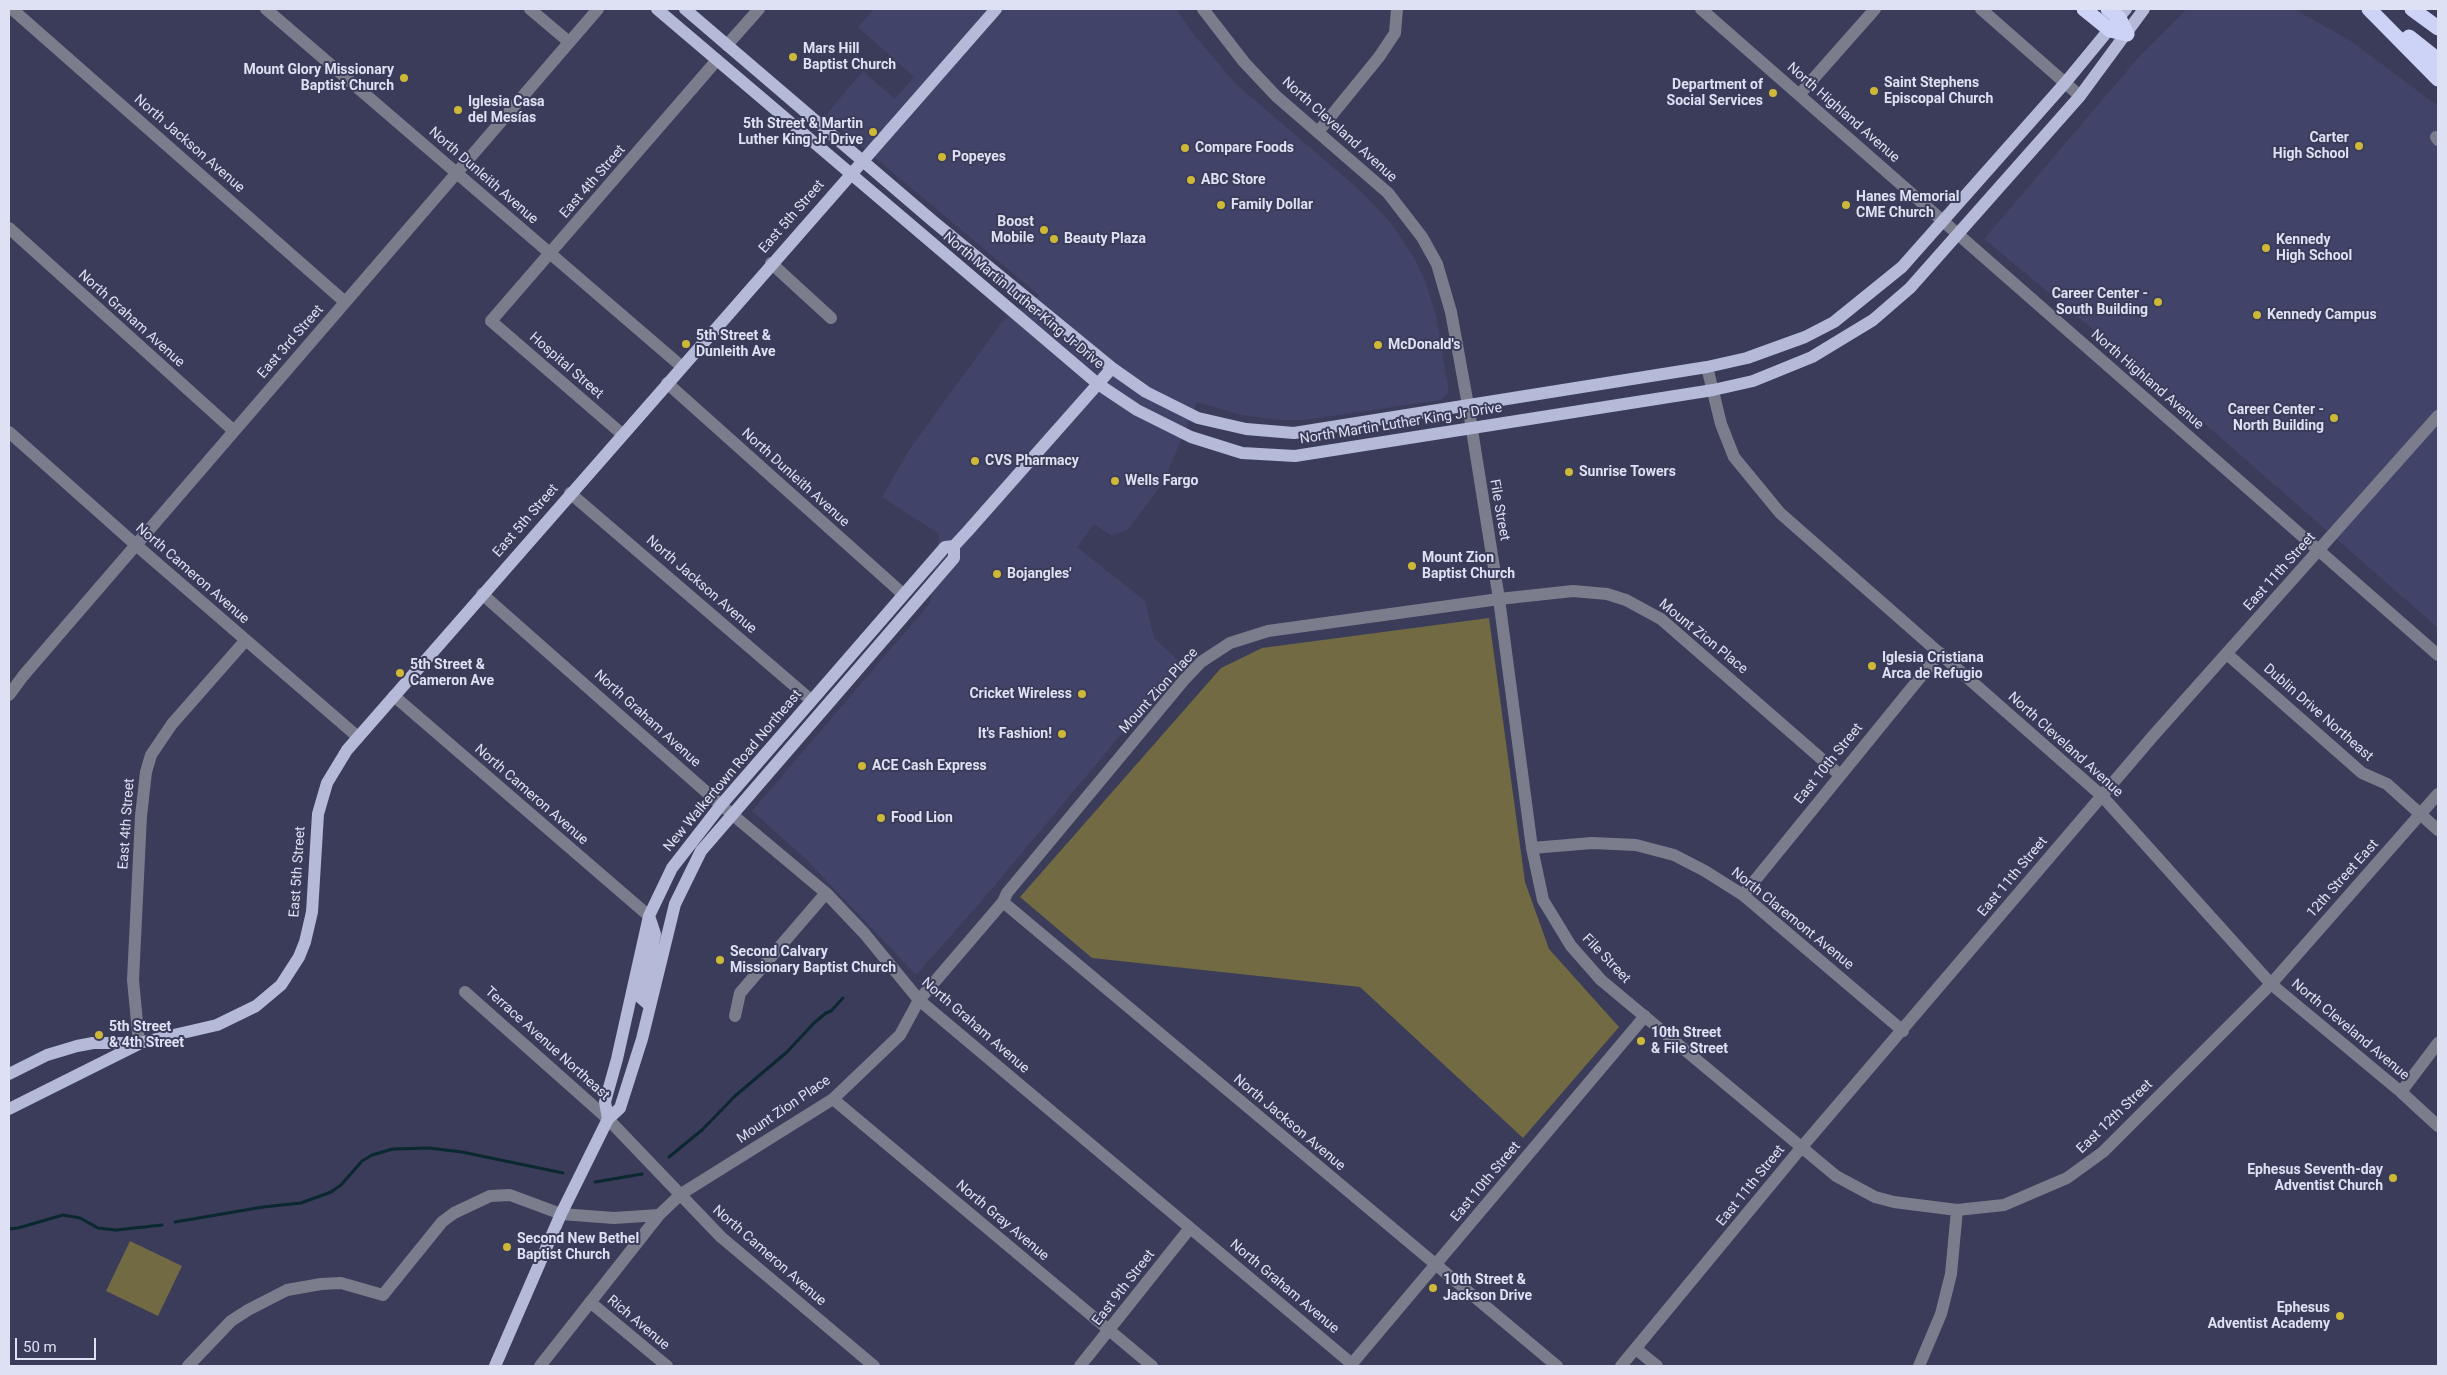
<!DOCTYPE html>
<meta charset="utf-8">
<style>
body{margin:0}
#map{position:relative;width:2447px;height:1375px;overflow:hidden;background:#3a3c5a;font-family:Roboto,sans-serif}
canvas{display:block}
.frame{position:absolute;inset:0;border:10px solid #dee0f3;pointer-events:none}
.scale{position:absolute;left:15px;top:1338px;width:81px;height:22px;box-sizing:border-box;border:2px solid #dee0f3;border-top:0;padding-left:6px;font-size:15px;line-height:18px;white-space:nowrap;color:#dee0f3;-webkit-text-stroke:4px #3a3c5a;paint-order:stroke}
</style>
<div id="map">
<canvas width="2447" height="1375"></canvas>
<div class="frame"></div>
<div class="scale">50 m</div>
</div>
<script>
const c = document.querySelector('canvas').getContext('2d');
c.lineJoin = 'round';
function fill(path, color) {
  c.fillStyle = color;
  c.fill(path, 'evenodd');
}
function toPath(rows) {
  const path = new Path2D();
  for (const r of rows) {
    path.moveTo(r[0], r[1]);
    for (let i = 2; i < r.length; i += 2) path.lineTo(r[i], r[i + 1]);
  }
  return path;
}
function stroke(path, color, width, dash) {
  c.strokeStyle = color;
  c.lineWidth = width;
  c.lineCap = dash ? 'butt' : 'round';
  c.setLineDash(dash || []);
  c.stroke(path);
}
function write(font, color, halo, rows, align = 'center') {
  c.font = font + ' Roboto,sans-serif';
  c.lineWidth = 4;
  c.setLineDash([]);
  c.textBaseline = 'middle';
  c.strokeStyle = halo;
  c.fillStyle = color;
  for (const [text, x, y, turn = 0] of rows) {
    c.save();
    c.translate(x, y);
    c.rotate((+turn || 0) * Math.PI / 180);
    c.textAlign = isNaN(turn) ? turn : align;
    if (halo) c.strokeText(text, 0, 0);
    c.fillText(text, 0, 0);
    c.restore();
  }
}
fill(toPath([
 [874,9,1176,9,1195,36,1238,86,1363,193,1390,222,1413,256,1426,283,1436,316,1449,393,1441,400,1304,420,1279,420,1241,415,1197,402,1163,483,1128,529,1112,536,1094,524,1077,547,1145,601,1154,638,1181,663,985,897,916,975,808,861,752,811,930,603,939,534,882,497,909,450,1002,322,1039,295,825,116,863,71,895,99,914,77,858,27],
 [2187,9,2294,9,2351,41,2438,106,2438,628,2166,390,1984,239,2137,59]
]), '#414468');
fill(toPath([
 [1489,618,1525,882,1549,949,1619,1027,1523,1138,1360,987,1092,958,1020,897,1221,668,1262,648],
 [130,1241,182,1266,158,1316,106,1291]
]), '#716a42');
stroke(toPath([
 [669,1157,702,1130,735,1096,787,1052,814,1023,826,1013,831,1011,843,998],
 [595,1182,642,1174],
 [175,1222,263,1207,301,1203,331,1192,341,1185,362,1161,372,1155,393,1149,429,1148,462,1152,563,1173],
 [9,1229,18,1228,63,1215,80,1218,98,1228,116,1230,162,1225]
]), '#0b2830', 3);
stroke(toPath([
 [12,9,345,302],
 [266,9,681,366],
 [530,9,569,42],
 [1203,9,1244,62,1276,96,1388,193,1422,237,1437,264,1451,312,1468,405,1499,599,1532,848,1543,900,1571,946,1601,980,1836,1176,1875,1197,1894,1202,1957,1210,2004,1205,2067,1178,2103,1152,2271,984,2438,794],
 [1701,9,2438,655],
 [1981,9,2080,96],
 [727,45,759,9],
 [1799,95,1875,9],
 [1318,132,1379,57,1395,33,1397,9],
 [2436,137,2438,140],
 [9,228,234,431],
 [771,263,831,318],
 [1707,367,1721,424,1734,457,1780,513,2102,796,2271,984,2401,1092,2438,1126],
 [667,383,903,594],
 [9,432,136,545,358,737],
 [622,434,491,321,717,60],
 [570,493,811,700],
 [482,594,721,805,826,893,864,933,919,1000,1352,1364],
 [2227,654,2362,773,2387,784,2438,830],
 [9,695,23,676,598,9],
 [394,696,649,916],
 [1532,848,1592,843,1636,845,1674,855,1705,871,1743,895,1903,1031],
 [1743,895,1940,653],
 [1003,902,1557,1366],
 [465,992,608,1119,721,1237,874,1366],
 [735,1016,740,993,826,893],
 [139,1043,133,980,141,816,146,772,151,755,172,724,245,641],
 [2401,1092,2438,1043],
 [833,1099,1152,1366],
 [590,1302,667,1366],
 [1636,1349,1657,1366],
 [188,1366,231,1321,248,1310,287,1290,321,1284,341,1283,383,1295,442,1222,454,1213,490,1196,510,1195,561,1214,614,1218,659,1215],
 [540,1366,659,1215,681,1194,833,1099,900,1035,919,1000,1003,902,1007,893,1184,680,1201,662,1230,643,1268,631,1499,599,1573,591,1607,594,1626,600,1661,619,1840,775],
 [1080,1366,1190,1228],
 [1350,1366,1645,1016],
 [1621,1366,1801,1148,2153,736,2438,416],
 [1919,1366,1941,1314,1951,1274,1957,1210]
]), '#7b7d8d', 12);
stroke(toPath([
 [657,9,1098,384,1137,410,1191,437,1242,453,1295,456,1713,390,1753,381,1812,357,1873,320,1910,288,2080,96,2144,9],
 [685,9,934,222,1112,368,1146,392,1198,418,1246,429,1294,433,1707,367,1747,358,1805,337,1834,322,1902,267,2065,83,2126,9],
 [649,916,655,934,641,998,650,1006],
 [9,1074,47,1055,77,1046,93,1043,139,1043,217,1025,256,1006,281,985,299,957,305,942,312,912,318,814,327,783,347,750,996,9],
 [9,1109,137,1045],
 [608,1119,605,1102,617,1059,649,916,672,868,721,805,945,547,954,546,967,532,1112,368],
 [495,1366,561,1214,608,1119,620,1108,642,1039,675,904,701,851,954,558,954,546]
]), '#b6bad9', 12);
stroke(toPath([
 [2084,9,2110,30,2127,34],
 [2108,9,2119,18,2127,34],
 [2369,9,2438,79],
 [2412,9,2438,28],
 [2409,37,2438,60]
]), '#cdd2f7', 15);
for (const [x, y, r, color] of [
 [793,57,5,"#ceb837"],
 [404,78,5,"#ceb837"],
 [1874,91,5,"#ceb837"],
 [1773,93,5,"#ceb837"],
 [458,110,5,"#ceb837"],
 [873,132,5,"#ceb837"],
 [2359,146,5,"#ceb837"],
 [1185,148,5,"#ceb837"],
 [942,157,5,"#ceb837"],
 [1191,180,5,"#ceb837"],
 [1221,205,5,"#ceb837"],
 [1846,205,5,"#ceb837"],
 [1044,230,5,"#ceb837"],
 [1054,239,5,"#ceb837"],
 [2266,248,5,"#ceb837"],
 [2158,302,5,"#ceb837"],
 [2257,315,5,"#ceb837"],
 [686,344,5,"#ceb837"],
 [1378,345,5,"#ceb837"],
 [2334,418,5,"#ceb837"],
 [975,461,5,"#ceb837"],
 [1569,472,5,"#ceb837"],
 [1115,481,5,"#ceb837"],
 [1412,566,5,"#ceb837"],
 [997,574,5,"#ceb837"],
 [1872,666,5,"#ceb837"],
 [400,673,5,"#ceb837"],
 [1082,694,5,"#ceb837"],
 [1062,734,5,"#ceb837"],
 [862,766,5,"#ceb837"],
 [881,818,5,"#ceb837"],
 [720,960,5,"#ceb837"],
 [99,1035,5,"#ceb837"],
 [1641,1041,5,"#ceb837"],
 [2393,1178,5,"#ceb837"],
 [507,1247,5,"#ceb837"],
 [1433,1288,5,"#ceb837"],
 [2340,1316,5,"#ceb837"]
]) {
  const dot = new Path2D();
  dot.arc(x, y, r, 0, 2 * Math.PI);
  c.fillStyle = color;
  c.fill(dot);
  stroke(dot, '#3a3c5a', 2);
}
write('bold 14px', '#dee0f3', '#3a3c5a', [
 ["Mars Hill",803,49],
 ["Baptist Church",803,65],
 ["Mount Glory Missionary",394,70,"right"],
 ["Baptist Church",394,86,"right"],
 ["Saint Stephens",1884,83],
 ["Episcopal Church",1884,99],
 ["Department of",1763,85,"right"],
 ["Social Services",1763,101,"right"],
 ["Iglesia Casa",468,102],
 ["del Mesías",468,118],
 ["5th Street & Martin",863,124,"right"],
 ["Luther King Jr Drive",863,140,"right"],
 ["Carter",2349,138,"right"],
 ["High School",2349,154,"right"],
 ["Compare Foods",1195,148],
 ["Popeyes",952,157],
 ["ABC Store",1201,180],
 ["Hanes Memorial",1856,197],
 ["CME Church",1856,213],
 ["Family Dollar",1231,205],
 ["Boost",1034,222,"right"],
 ["Mobile",1034,238,"right"],
 ["Beauty Plaza",1064,239],
 ["Kennedy",2276,240],
 ["High School",2276,256],
 ["Career Center -",2148,294,"right"],
 ["South Building",2148,310,"right"],
 ["Kennedy Campus",2267,315],
 ["5th Street &",696,336],
 ["Dunleith Ave",696,352],
 ["McDonald's",1388,345],
 ["Career Center -",2324,410,"right"],
 ["North Building",2324,426,"right"],
 ["CVS Pharmacy",985,461],
 ["Sunrise Towers",1579,472],
 ["Wells Fargo",1125,481],
 ["Mount Zion",1422,558],
 ["Baptist Church",1422,574],
 ["Bojangles'",1007,574],
 ["Iglesia Cristiana",1882,658],
 ["Arca de Refugio",1882,674],
 ["5th Street &",410,665],
 ["Cameron Ave",410,681],
 ["Cricket Wireless",1072,694,"right"],
 ["It's Fashion!",1052,734,"right"],
 ["ACE Cash Express",872,766],
 ["Food Lion",891,818],
 ["Second Calvary",730,952],
 ["Missionary Baptist Church",730,968],
 ["5th Street",109,1027],
 ["& 4th Street",109,1043],
 ["10th Street",1651,1033],
 ["& File Street",1651,1049],
 ["Ephesus Seventh-day",2383,1170,"right"],
 ["Adventist Church",2383,1186,"right"],
 ["Second New Bethel",517,1239],
 ["Baptist Church",517,1255],
 ["10th Street &",1443,1280],
 ["Jackson Drive",1443,1296],
 ["Ephesus",2330,1308,"right"],
 ["Adventist Academy",2330,1324,"right"]
], 'left');
write('14px', '#dee0f3', '#3a3c5a', [
 ["North Highland Avenue",1843,113,41],
 ["North Cleveland Avenue",1339,130,42],
 ["North Jackson Avenue",189,144,41],
 ["North Dunleith Avenue",483,176,41],
 ["East 4th Street",593,182,-49],
 ["East 5th Street",792,217,-49],
 ["North Martin Luther King Jr Drive",1023,301,40],
 ["North Graham Avenue",131,319,42],
 ["East 3rd Street",291,342,-49],
 ["Hospital Street",566,366,41],
 ["North Highland Avenue",2147,380,41],
 ["North Martin Luther King Jr Drive",1401,424,-9],
 ["North Dunleith Avenue",795,478,42],
 ["File Street",1499,510,80],
 ["East 5th Street",526,521,-49],
 ["East 11th Street",2280,572,-48],
 ["North Cameron Avenue",192,574,41],
 ["North Jackson Avenue",701,585,41],
 ["Mount Zion Place",1703,637,39],
 ["Mount Zion Place",1159,691,-48],
 ["Dublin Drive Northeast",2318,713,41],
 ["North Graham Avenue",647,719,42],
 ["North Cleveland Avenue",2065,745,42],
 ["East 10th Street",1829,764,-51],
 ["New Walkertown Road Northeast",733,771,-50],
 ["North Cameron Avenue",531,795,41],
 ["East 4th Street",127,824,-86],
 ["East 5th Street",298,872,-86],
 ["East 11th Street",2013,877,-50],
 ["12th Street East",2343,879,-48],
 ["North Claremont Avenue",1792,919,39],
 ["File Street",1606,959,46],
 ["North Graham Avenue",975,1026,41],
 ["North Cleveland Avenue",2350,1030,40],
 ["Terrace Avenue Northeast",547,1044,42],
 ["Mount Zion Place",784,1110,-34],
 ["East 12th Street",2115,1117,-44],
 ["North Jackson Avenue",1289,1123,40],
 ["East 10th Street",1486,1182,-50],
 ["East 11th Street",1751,1186,-51],
 ["North Gray Avenue",1002,1221,40],
 ["North Cameron Avenue",769,1256,41],
 ["North Graham Avenue",1284,1287,40],
 ["East 9th Street",1124,1288,-52],
 ["Rich Avenue",638,1323,40]
]);
</script>
